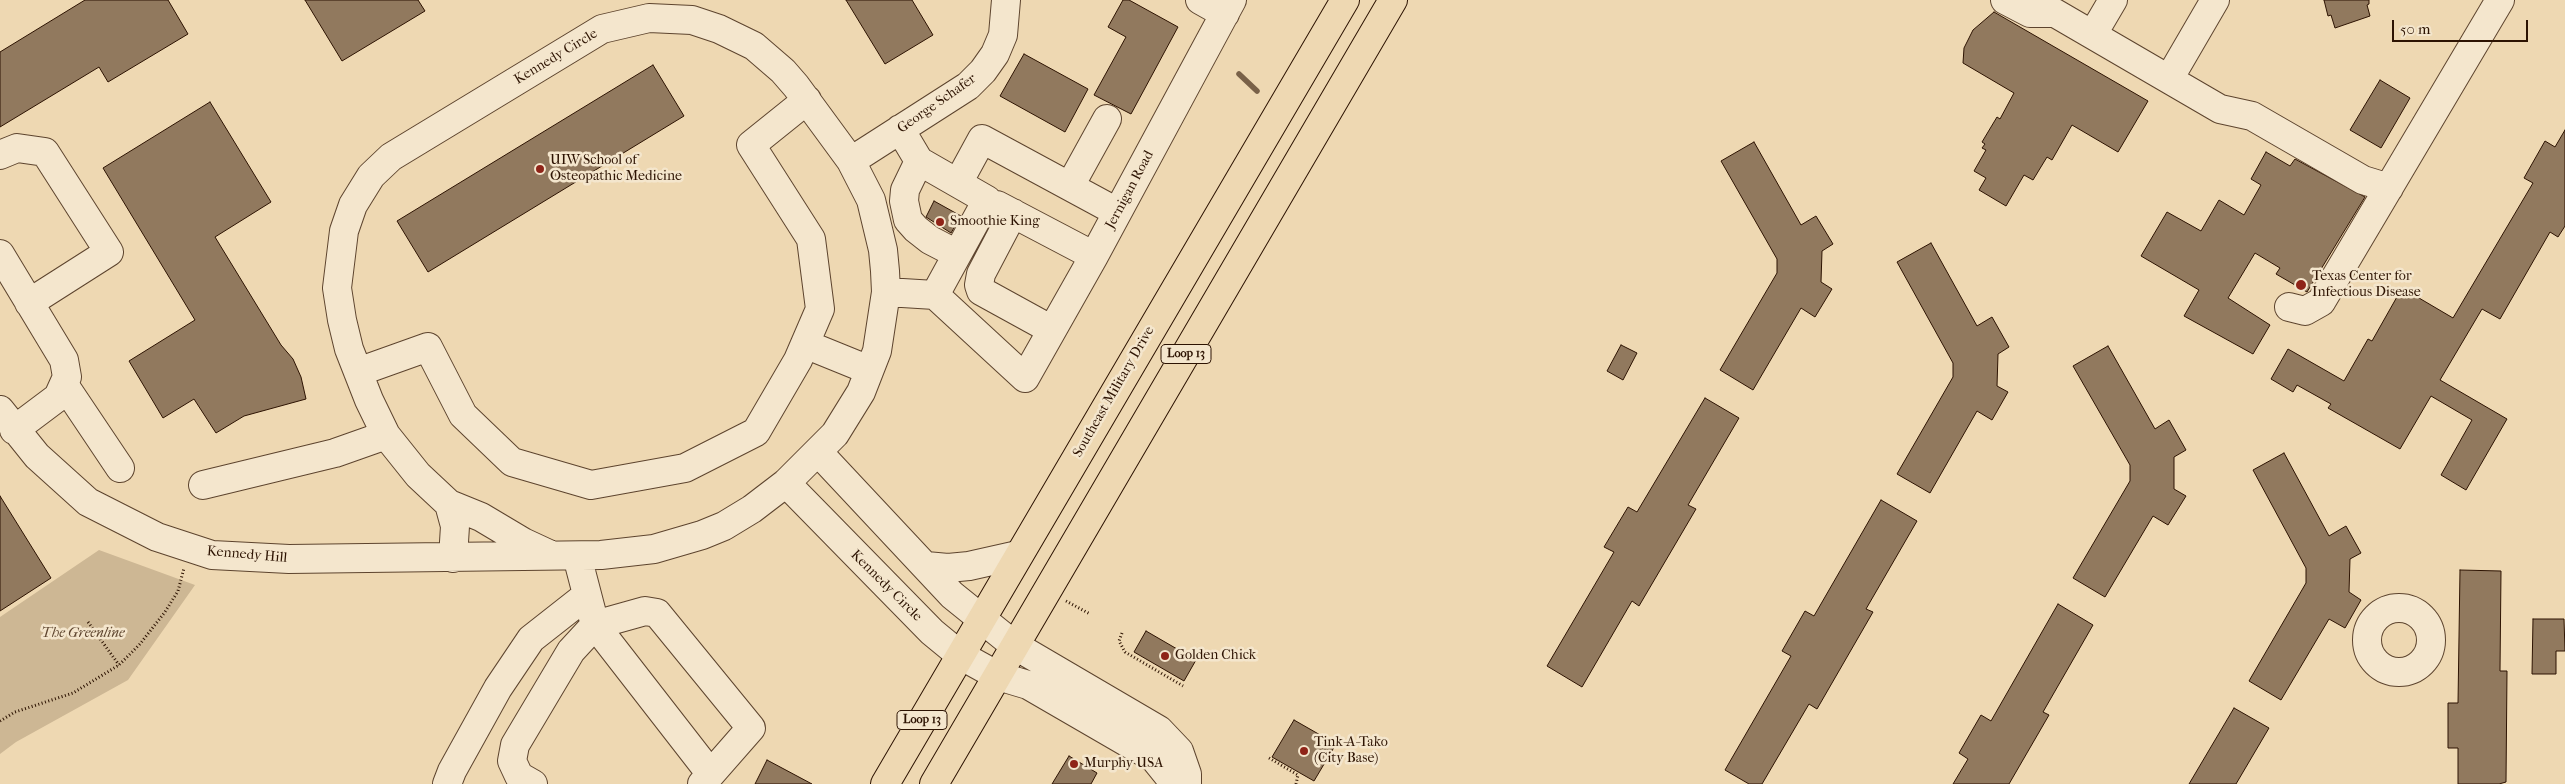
<!DOCTYPE html>
<style>
body{margin:0}
#map{position:relative;width:2565px;height:784px;overflow:hidden;background:#eed8b2;font-family:"IM FELL French Canon",serif}
canvas{display:block}
.scale{position:absolute;left:2392px;top:20px;width:136px;height:22px;box-sizing:border-box;border:2px solid #2d1302;border-top:0;padding-left:6px;font-size:15px;line-height:18px;white-space:nowrap;color:#2d1302;-webkit-text-stroke:4px #f4e6cd;paint-order:stroke}
</style>
<div id="map">
<canvas width="2565" height="784"></canvas>
<div class="scale">50 m</div>
</div>
<script>
const c = document.querySelector('canvas').getContext('2d');
c.lineJoin = 'round';
function fill(path, color) {
  c.fillStyle = color;
  c.fill(path, 'evenodd');
}
function toPath(rows) {
  const path = new Path2D();
  for (const r of rows) {
    if (r.length === 3) {
      path.moveTo(r[0] + r[2], r[1]);
      path.arc(r[0], r[1], r[2], 0, 2 * Math.PI);
      continue;
    }
    path.moveTo(r[0], r[1]);
    for (let i = 2; i < r.length; i += 2) path.lineTo(r[i], r[i + 1]);
  }
  return path;
}
function stroke(path, color, width, dash) {
  c.strokeStyle = color;
  c.lineWidth = width;
  c.lineCap = dash ? 'butt' : 'round';
  c.setLineDash(dash || []);
  c.stroke(path);
}
function write(font, color, halo, rows, align = 'center') {
  c.font = font + ' "IM FELL French Canon",serif';
  c.lineWidth = 5;
  c.setLineDash([]);
  c.textBaseline = 'middle';
  c.strokeStyle = halo;
  c.fillStyle = color;
  for (const [text, x, y, turn = 0] of rows) {
    c.save();
    c.translate(x, y);
    c.rotate((+turn || 0) * Math.PI / 180);
    c.textAlign = isNaN(turn) ? turn : align;
    if (halo) c.strokeText(text, 0, 0);
    c.fillText(text, 0, 0);
    c.restore();
  }
}
fill(toPath([
 [99,550,195,585,128,680,16,742,0,754,0,617]
]), '#cdb794');
stroke(toPath([
 [1239,74,1257,91]
]), '#796148', 5.5);
const building = toPath([
 [85,0,168,0,188,34,108,82,99,67,0,127,0,52,85,0],
 [305,0,418,0,425,11,342,61,305,0],
 [846,0,912,0,933,35,885,64,846,0],
 [1123,0,1129,0,1178,27,1131,114,1094,95,1126,37,1108,27,1123,0],
 [2324,0,2369,0,2369,4,2367,5,2370,16,2335,28,2331,15,2328,16,2324,0],
 [1994,12,2148,101,2118,152,2072,125,2052,160,2047,157,2033,180,2024,175,2006,206,1979,190,1986,178,1974,171,1986,150,1982,148,1985,144,1982,142,1997,117,2000,119,2014,93,1963,63,1964,48,1973,30,1994,12],
 [1024,54,1088,89,1065,132,1000,96,1024,54],
 [653,65,684,116,428,272,397,221,653,65],
 [2380,80,2410,98,2381,148,2350,130,2380,80],
 [210,102,271,202,215,237,281,345,293,359,301,377,306,399,244,416,216,433,194,399,163,418,129,361,195,320,103,168,210,102],
 [2565,130,2565,226,2558,237,2550,232,2500,319,2482,309,2440,380,2507,419,2466,490,2441,475,2472,420,2431,396,2400,449,2328,408,2331,404,2297,385,2293,392,2271,379,2288,349,2344,381,2368,339,2372,341,2402,288,2453,318,2533,183,2524,178,2545,141,2555,147,2565,130],
 [1754,142,1801,225,1816,216,1833,244,1822,251,1821,282,1832,289,1815,317,1801,308,1753,390,1720,370,1777,273,1777,259,1721,161,1754,142],
 [2266,152,2290,166,2295,159,2365,197,2307,292,2276,274,2280,268,2255,253,2228,298,2270,325,2253,354,2184,316,2199,290,2141,256,2167,212,2201,231,2219,200,2244,215,2261,185,2251,179,2266,152],
 [934,201,961,216,951,233,926,217,934,201],
 [1931,243,1977,326,1992,317,2009,347,1998,354,1997,386,2008,392,1992,420,1977,411,1930,493,1897,474,1953,377,1953,363,1897,262,1931,243],
 [1621,345,1637,353,1623,380,1607,371,1621,345],
 [2108,346,2155,429,2169,420,2186,450,2174,457,2174,489,2186,496,2168,525,2153,516,2105,597,2073,578,2130,481,2130,465,2073,366,2108,346],
 [1705,398,1739,418,1688,505,1696,509,1639,606,1632,601,1582,687,1547,666,1614,552,1604,547,1628,507,1637,512,1705,398],
 [2284,453,2329,536,2346,526,2361,553,2350,559,2349,592,2361,600,2345,628,2329,619,2281,700,2249,681,2306,583,2306,568,2253,470,2284,453],
 [0,496,51,578,0,611,0,496],
 [1881,500,1917,521,1866,609,1873,612,1817,709,1809,704,1762,784,1749,784,1725,770,1791,656,1782,651,1805,611,1814,616,1881,500],
 [2460,570,2501,571,2500,671,2507,671,2506,782,2499,784,2458,784,2458,748,2448,748,2448,703,2458,703,2460,570],
 [2058,604,2093,625,2043,712,2049,715,2009,784,1953,784,1968,759,1959,753,1981,715,1991,721,2058,604],
 [2533,619,2564,619,2565,651,2556,651,2556,674,2532,674,2533,619],
 [1146,631,1196,660,1184,681,1134,652,1146,631],
 [2234,708,2269,728,2236,784,2189,784,2234,708],
 [1294,720,1336,744,1314,781,1272,757,1294,720],
 [1069,756,1097,773,1091,784,1052,784,1069,756],
 [767,760,812,784,755,784,767,760]
]);
fill(building, '#91795e');
stroke(building, '#2d1302', 1);
const minor = toPath([
 [1200,0,1225,14],
 [2005,0,2030,13,2055,13,2220,109,2252,116,2363,180,2389,188],
 [2093,34,2113,0],
 [2169,79,2215,0],
 [0,155,17,148,45,152,109,252,29,303],
 [851,161,968,86,983,71,995,54,1003,35,1006,0],
 [919,161,905,190,904,201,908,220,916,229,930,240,957,254],
 [958,183,982,139,1117,212],
 [1070,186,1107,119],
 [997,205,1094,256],
 [1013,213,981,274,979,285,981,291,1052,330],
 [0,254,64,360,67,377,58,397,14,430],
 [886,292,935,295,987,200,919,161,900,129],
 [935,295,1025,378,1094,256,1232,0],
 [2289,307,2305,311,2321,302,2500,0],
 [805,344,869,370],
 [358,372,428,347,463,415,512,462,591,485,685,468,756,432,798,360,820,309,811,239,751,145,807,100],
 [65,386,120,468],
 [0,410,37,456,88,502,157,537,212,555,289,559,601,555,654,549,702,535,724,526,752,509,786,483,835,434,861,392,877,351,886,292,885,271,883,250,871,200,851,161,796,86,783,71,754,46,719,29,692,20,649,18,602,29,391,157,371,176,353,205,344,231,337,288,342,320,349,349,369,400,386,435,418,475,449,504,481,517,523,542,551,555],
 [819,453,952,595,1014,645,1159,730,1179,751,1187,774,1187,784],
 [786,483,932,632,960,655,998,676,1028,685,1154,758,1175,784],
 [203,485,335,453,386,435],
 [449,504,455,526,453,558],
 [577,556,595,625,710,773],
 [926,566,948,568,969,566,1018,555],
 [2399,640,32],
 [447,784,452,771,498,688,531,639,587,595],
 [533,784,519,776,512,761,515,745,571,651,595,625,645,611,657,613,751,728,702,784]
]);
const major = toPath([
 [885,784,1345,0],
 [934,784,1393,0]
]);
stroke(minor, '#5d442e', 30);
stroke(major, '#2d1302', 30);
stroke(toPath([
 [1066,601,1090,614],
 [88,622,119,665],
 [1122,633,1119,641,1125,652,1183,686],
 [0,721,15,712,73,693,119,665,140,644,165,612,178,591,184,568],
 [1269,758,1298,775,1296,784]
]), '#2d1302', 3, [1, 2.5]);
stroke(minor, '#f4e6cd', 28);
stroke(major, '#eed8b2', 28);
for (const [x, y, r, color] of [
 [540,169,5,"#8f2418"],
 [940,222,5,"#8f2418"],
 [2301,285,6,"#8f2418"],
 [1165,656,5,"#8f2418"],
 [1304,751,5,"#8f2418"],
 [1074,764,5,"#8f2418"]
]) {
  const dot = new Path2D();
  dot.arc(x, y, r, 0, 2 * Math.PI);
  c.fillStyle = color;
  c.fill(dot);
  stroke(dot, '#f4e6cd', 2);
}
for (const [x, y, w] of [
 [1186,354,50],
 [922,720,50]
]) {
  const box = new Path2D();
  box.roundRect(x - w / 2, y - 9.5, w, 19, 4);
  c.fillStyle = '#f4e6cd';
  c.fill(box);
  stroke(box, '#2d1302', 1);
}
write('bold 12px', '#2d1302', null, [
 ["Loop 13",1186,354],
 ["Loop 13",922,720]
]);
write('14px', '#2d1302', '#f4e6cd', [
 ["Kennedy Circle",556,57,-31],
 ["George Schafer",937,104,-35],
 ["Jernigan Road",1130,190,-62],
 ["Southeast Military Drive",1114,392,-60],
 ["Kennedy Hill",247,555,5],
 ["Kennedy Circle",886,586,45]
]);
write('14px', '#2d1302', '#f4e6cd', [
 ["UIW School of",550,161],
 ["Osteopathic Medicine",550,177],
 ["Smoothie King",950,222],
 ["Texas Center for",2312,277],
 ["Infectious Disease",2312,293],
 ["Golden Chick",1175,656],
 ["Tink-A-Tako",1314,743],
 ["(City Base)",1314,759],
 ["Murphy USA",1084,764]
], 'left');
write('italic 14px', '#5d442e', '#f4e6cd', [
 ["The Greenline",83,634]
]);
</script>
